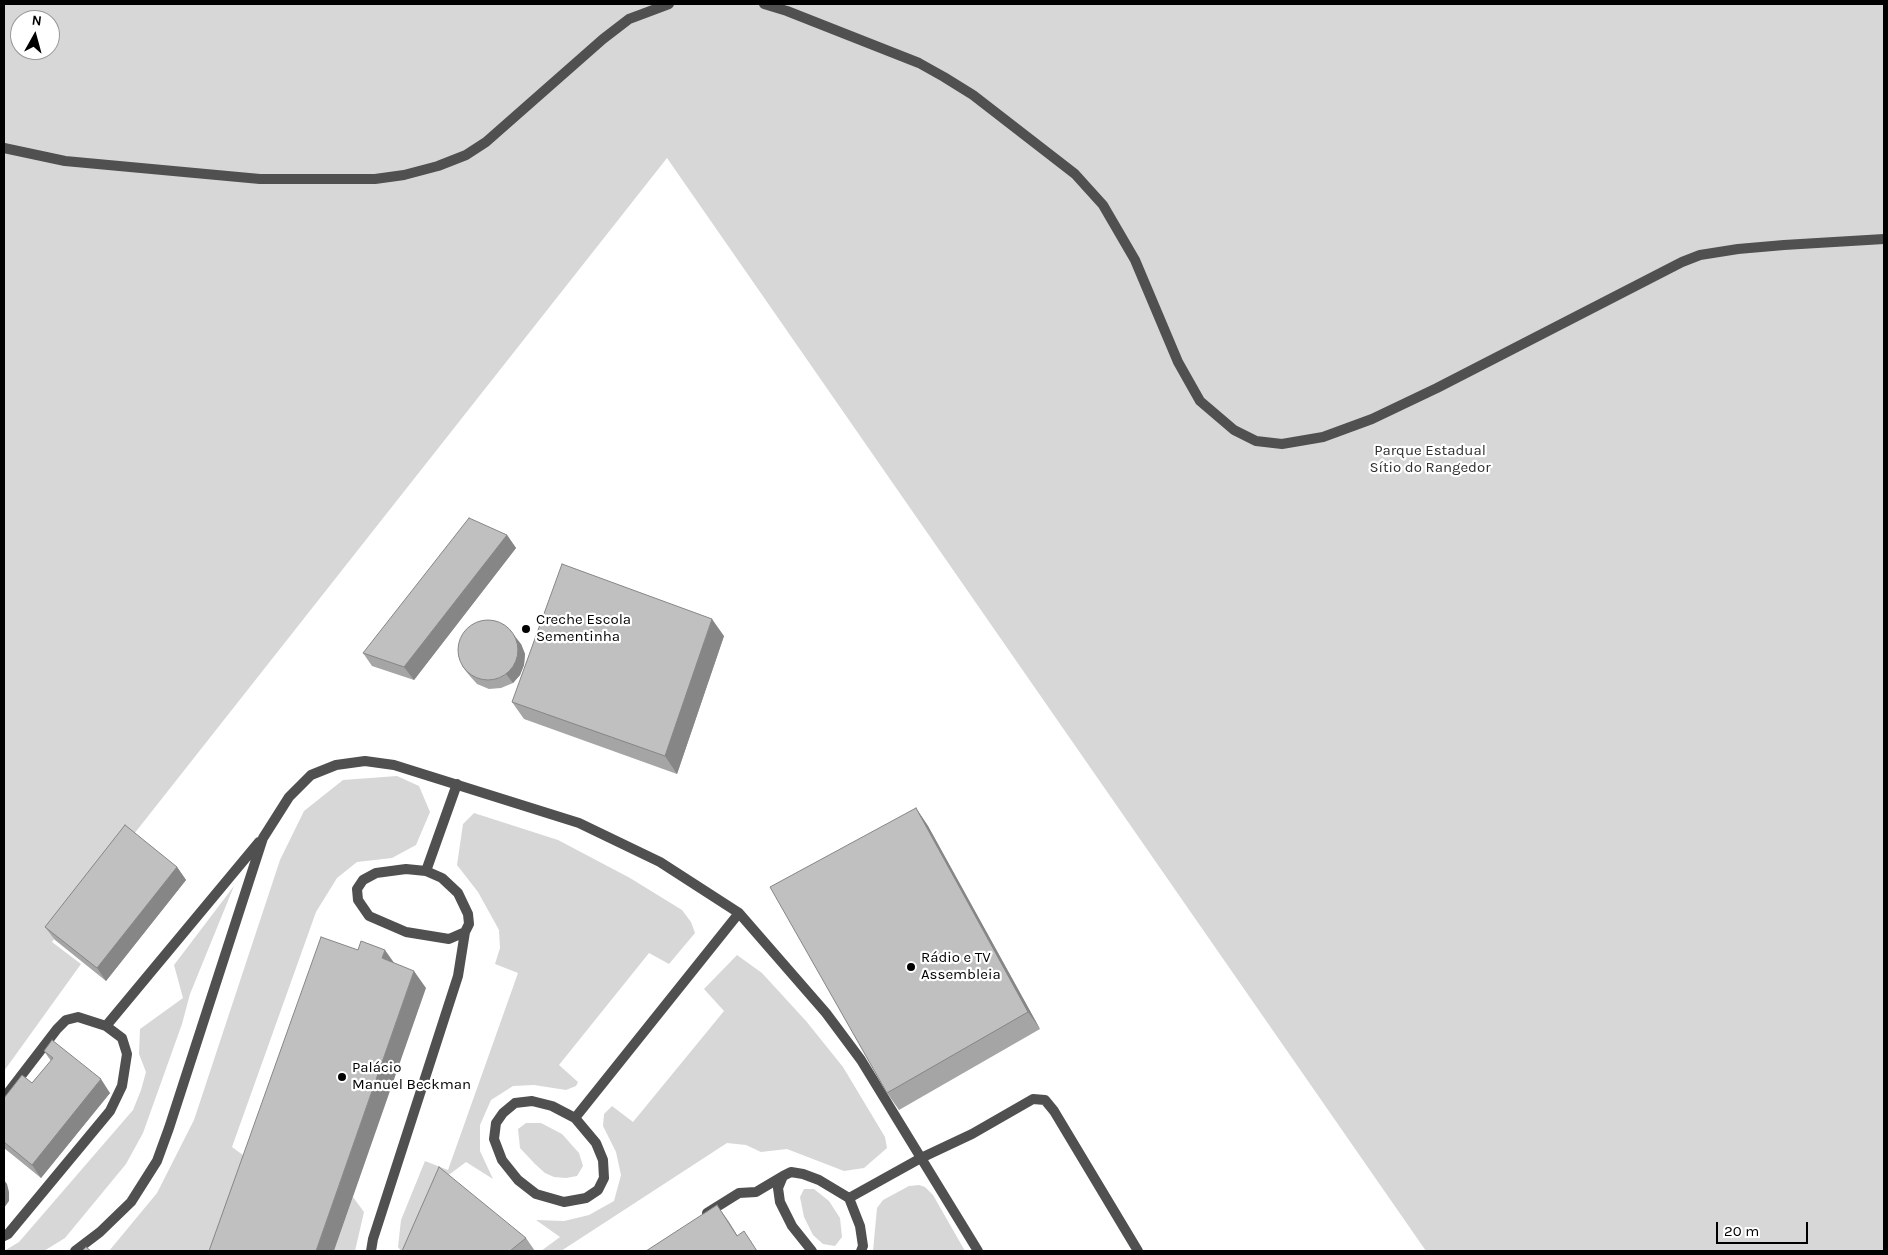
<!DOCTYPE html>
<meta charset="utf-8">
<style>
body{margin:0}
#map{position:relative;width:1888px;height:1255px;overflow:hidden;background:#fff;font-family:Karla,sans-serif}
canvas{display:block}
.frame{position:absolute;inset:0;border:5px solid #000;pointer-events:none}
.north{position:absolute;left:10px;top:10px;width:50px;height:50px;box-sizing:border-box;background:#fff;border:1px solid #999;border-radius:50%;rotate:7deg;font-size:14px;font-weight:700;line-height:20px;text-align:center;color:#000}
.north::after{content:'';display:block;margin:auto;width:18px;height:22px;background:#000;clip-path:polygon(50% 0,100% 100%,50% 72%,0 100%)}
.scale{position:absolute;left:1716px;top:1222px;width:92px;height:22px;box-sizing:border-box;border:2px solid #000;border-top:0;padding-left:6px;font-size:15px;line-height:18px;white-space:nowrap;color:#000;-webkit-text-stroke:4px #fff;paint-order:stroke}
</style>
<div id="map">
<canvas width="1888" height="1255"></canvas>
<div class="frame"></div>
<div class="north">N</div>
<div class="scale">20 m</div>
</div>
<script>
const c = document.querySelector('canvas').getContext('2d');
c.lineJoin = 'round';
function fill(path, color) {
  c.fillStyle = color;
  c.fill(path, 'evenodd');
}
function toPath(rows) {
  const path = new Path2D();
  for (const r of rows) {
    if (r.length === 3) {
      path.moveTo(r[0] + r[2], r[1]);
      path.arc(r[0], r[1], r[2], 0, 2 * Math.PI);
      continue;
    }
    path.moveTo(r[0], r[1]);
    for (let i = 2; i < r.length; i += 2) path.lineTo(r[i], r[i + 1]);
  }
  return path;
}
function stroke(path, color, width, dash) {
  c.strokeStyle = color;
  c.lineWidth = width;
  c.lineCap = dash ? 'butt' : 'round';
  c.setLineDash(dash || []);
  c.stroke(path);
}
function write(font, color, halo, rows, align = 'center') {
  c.font = font + ' Karla,sans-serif';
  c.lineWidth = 4.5;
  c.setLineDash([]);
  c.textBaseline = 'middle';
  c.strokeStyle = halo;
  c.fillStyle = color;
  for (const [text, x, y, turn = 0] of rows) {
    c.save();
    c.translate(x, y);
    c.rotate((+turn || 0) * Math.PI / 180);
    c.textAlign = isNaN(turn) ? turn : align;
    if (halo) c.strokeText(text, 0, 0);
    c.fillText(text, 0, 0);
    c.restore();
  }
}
fill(toPath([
 [4,4,1884,4,1884,1251,1426,1251,667,158,119,853,52,942,81,964,4,1071],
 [20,20,50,20,50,50,20,50],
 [397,776,419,786,430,812,416,845,392,858,357,862,337,878,316,912,232,1147,258,1166,227,1251,109,1251,157,1193,194,1120,280,860,304,811,343,780],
 [474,813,558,840,630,878,682,910,691,922,695,933,669,964,649,953,559,1065,578,1082,576,1086,566,1090,534,1085,513,1086,491,1100,480,1125,480,1151,493,1179,466,1162,442,1180,409,1251,401,1251,398,1247,401,1220,425,1161,448,1170,518,973,495,964,500,948,499,930,478,892,457,865,463,824],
 [234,886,190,994,182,1024,143,1133,126,1164,65,1238,44,1251,4,1251,19,1242,133,1110,141,1090,146,1072,139,1054,140,1029,183,998,174,965],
 [737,955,762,973,806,1021,843,1067,885,1137,887,1148,864,1168,844,1171,787,1149,761,1152,746,1145,727,1143,561,1251,541,1251,560,1237,536,1220,564,1221,589,1215,614,1201,621,1175,616,1152,603,1126,604,1114,612,1106,633,1122,724,1011,704,989],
 [526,1123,541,1123,562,1134,579,1153,583,1166,577,1176,566,1178,554,1177,545,1173,535,1164,520,1148,518,1129],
 [919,1185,925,1187,933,1195,965,1251,873,1251,877,1208,883,1200,909,1186],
 [804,1189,814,1189,829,1201,840,1218,842,1237,835,1246,823,1244,813,1235,804,1217,800,1197],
 [353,1197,364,1212,355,1251,334,1251]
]), '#d7d7d7');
stroke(toPath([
 [406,869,426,871,442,878,458,893,468,914,469,924,465,932,449,939,406,932,369,916,358,900,357,889,363,880,376,873,406,869],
 [426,871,457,784],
 [106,1026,259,842],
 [4,1098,57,1029,66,1020,78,1017,106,1026,122,1038,127,1054,122,1086,110,1111,8,1234,4,1236],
 [532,1101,552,1106,575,1118,596,1143,603,1160,604,1178,598,1190,586,1198,564,1202,536,1194,518,1180,502,1160,494,1139,496,1123,503,1113,515,1103,532,1101],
 [575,1118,739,913],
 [849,1198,921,1158,972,1134,1033,1099,1045,1100,1054,1111,1138,1251],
 [707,1213,739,1193,756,1192,783,1176],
 [75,1251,100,1232,131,1202,157,1161,169,1128,263,838,289,797,311,775,336,765,365,761,394,765,579,823,660,862,739,913,826,1013,861,1060,978,1251],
 [371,1251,373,1239,458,976,465,932],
 [812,1251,792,1226,780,1202,778,1188,783,1176,791,1172,803,1174,819,1180,849,1198,860,1226,863,1246,861,1251]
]), '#505050', 10);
stroke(toPath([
 [764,4,787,11,919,63,944,77,973,95,1075,174,1103,205,1135,260,1178,362,1200,401,1234,430,1256,441,1282,444,1323,437,1372,419,1437,388,1682,262,1700,255,1738,249,1784,245,1884,239],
 [4,148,65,161,260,179,375,179,404,175,438,166,466,155,486,142,603,39,629,19,669,4]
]), '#505050', 10);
fill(toPath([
 [507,535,516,548,414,680,372,666,363,653],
 [724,636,677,774,524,719,512,702],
 [521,644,525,654,524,665,520,675,513,683,501,688,489,689,477,684,469,675,462,666],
 [916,808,928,826,1040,1029,899,1110,887,1093],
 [177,867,186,880,106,981,55,940,45,927],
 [44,1051,110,1093,41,1178,4,1148,4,1098,32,1083,51,1061],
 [526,1238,535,1251,402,1251]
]), '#a5a5a5');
fill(toPath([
 [507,535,516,548,414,680,404,667],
 [712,619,724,636,677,774,665,756],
 [514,635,521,644,525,654,524,665,520,675,513,683,506,674],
 [916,808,928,826,1040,1029,1028,1012],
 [177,867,186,880,106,981,97,968],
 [385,950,397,967,382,958],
 [414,971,426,988,334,1251,316,1251],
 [101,1079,110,1093,41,1178,32,1165],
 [4,1180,7,1184,9,1192,9,1201,4,1208],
 [717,1205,729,1222,747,1251,737,1236]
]), '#868686');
const building = toPath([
 [469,518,507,535,404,667,363,653,469,518],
 [562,564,712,619,665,756,512,702,562,564],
 [488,650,30],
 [916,808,1028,1012,887,1093,770,887,916,808],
 [125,825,177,867,97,968,45,927,125,825],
 [321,937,358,950,361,941,385,950,382,958,414,971,316,1251,209,1251,321,937],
 [52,1040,101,1079,32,1165,4,1142,4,1098,22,1075,32,1083,53,1058,44,1051,52,1040],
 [439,1167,526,1238,510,1251,402,1251,439,1167],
 [717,1205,737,1236,744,1231,757,1251,646,1251,717,1205],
 [86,1247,91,1251,82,1251,86,1247]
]);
fill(building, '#c0c0c0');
stroke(building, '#868686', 1);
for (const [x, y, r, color] of [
 [526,629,5,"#000"],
 [911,967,5,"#000"],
 [342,1077,5,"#000"]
]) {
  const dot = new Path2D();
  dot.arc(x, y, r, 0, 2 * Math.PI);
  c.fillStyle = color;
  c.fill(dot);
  stroke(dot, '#fff', 2);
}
write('15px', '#2e2e2e', '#fff', [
 ["Parque Estadual",1430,451],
 ["Sítio do Rangedor",1430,468]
]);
write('15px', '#000', '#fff', [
 ["Creche Escola",536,620],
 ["Sementinha",536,637],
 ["Rádio e TV",921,958],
 ["Assembleia",921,975],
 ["Palácio",352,1068],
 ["Manuel Beckman",352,1085]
], 'left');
</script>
